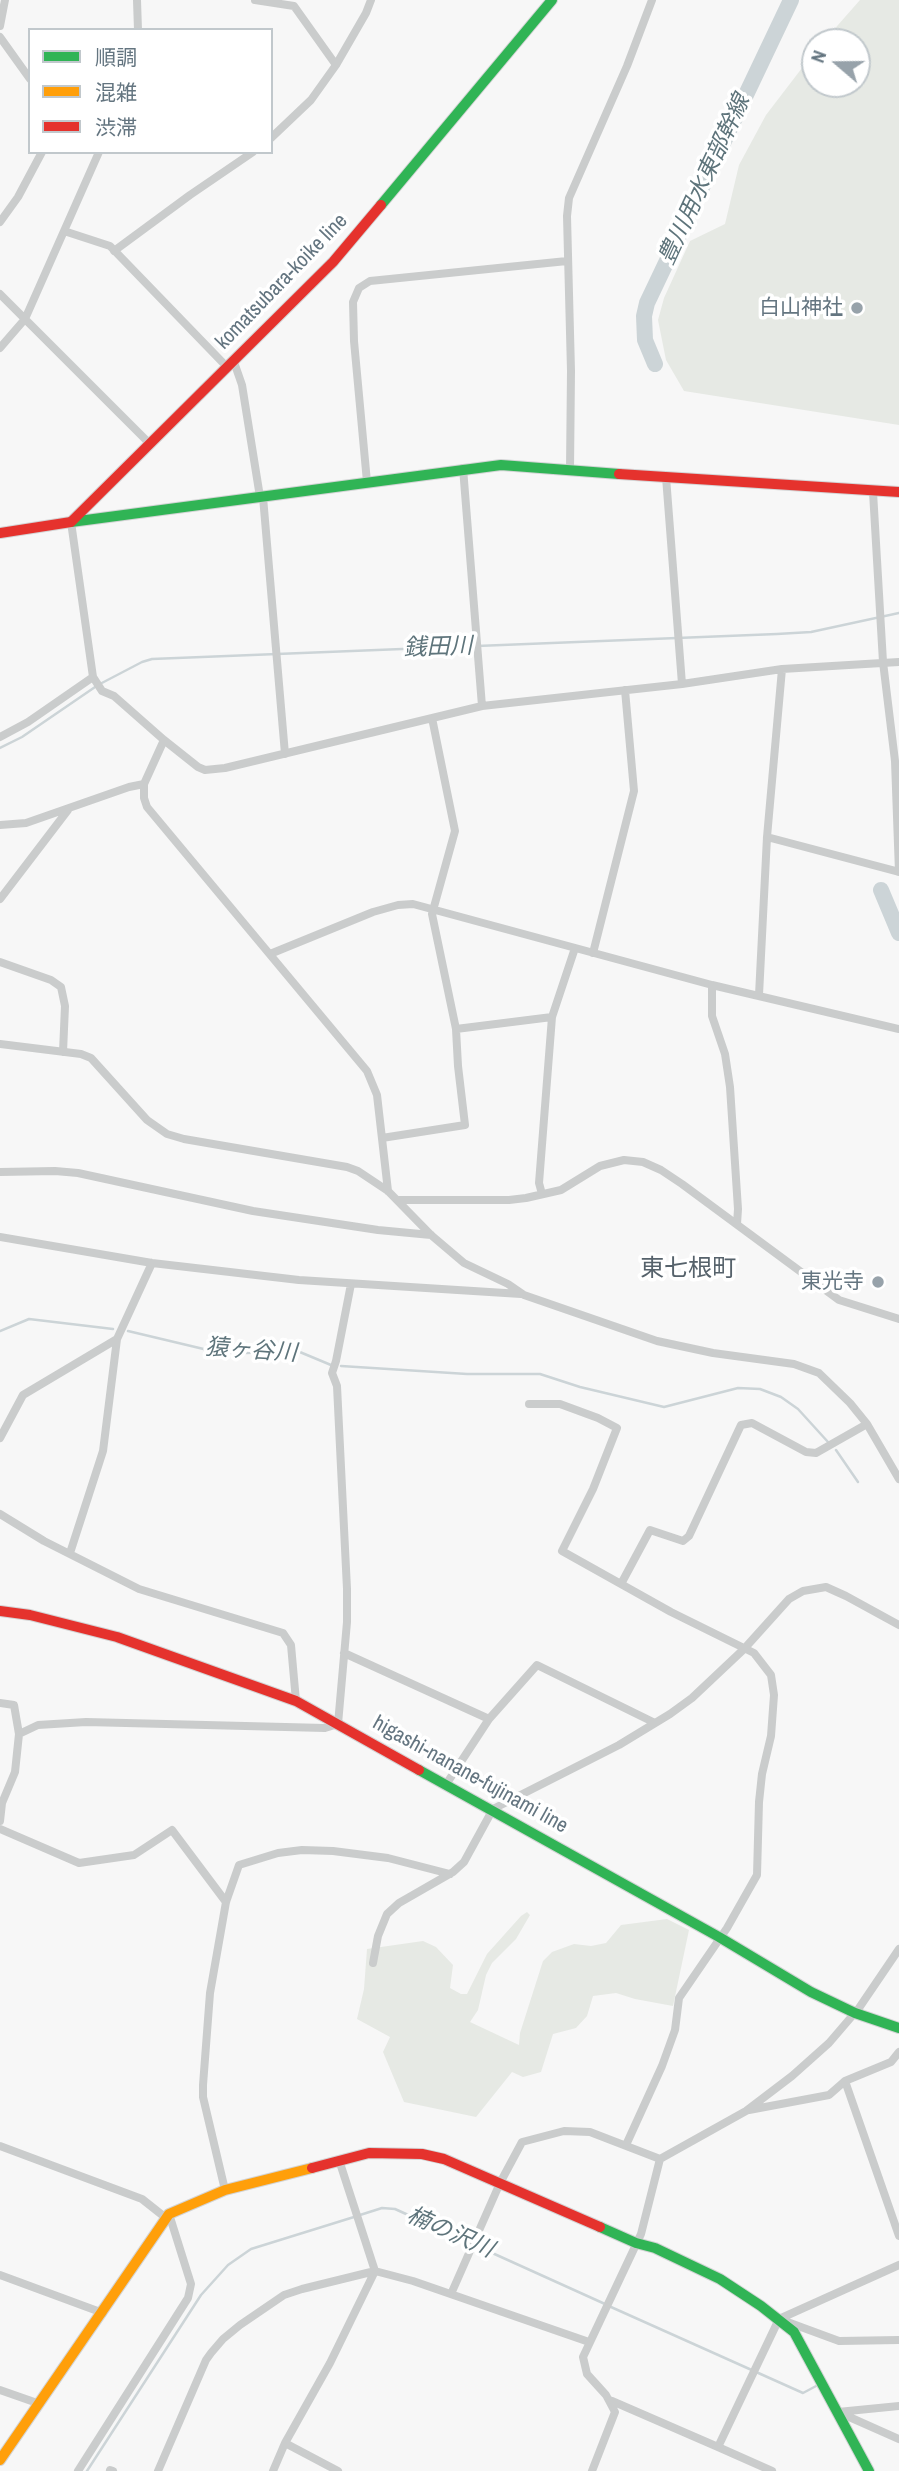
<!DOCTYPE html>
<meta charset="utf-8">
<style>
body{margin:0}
#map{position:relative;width:899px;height:2471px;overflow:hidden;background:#f7f7f7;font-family:"Archivo Narrow","Noto Sans JP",sans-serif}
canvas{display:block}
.legend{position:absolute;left:28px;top:28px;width:245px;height:126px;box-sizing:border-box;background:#fff;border:2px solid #c1c8cc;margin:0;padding:9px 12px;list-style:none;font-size:21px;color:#647580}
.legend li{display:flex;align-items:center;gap:14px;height:35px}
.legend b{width:35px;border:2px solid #c1c8cc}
.north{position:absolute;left:801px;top:28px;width:70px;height:70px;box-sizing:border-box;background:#fff;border:2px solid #c1c8cc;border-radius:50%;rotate:290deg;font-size:19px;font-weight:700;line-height:28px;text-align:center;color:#647580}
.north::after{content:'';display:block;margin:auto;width:24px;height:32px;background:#97a2aa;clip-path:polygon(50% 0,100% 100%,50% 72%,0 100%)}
</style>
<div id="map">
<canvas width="899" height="2471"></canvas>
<ul class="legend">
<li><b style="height:9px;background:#30b455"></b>順調</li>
<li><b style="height:9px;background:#ff9f0a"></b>混雑</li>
<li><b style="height:9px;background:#e5322d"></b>渋滞</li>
</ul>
<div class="north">N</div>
</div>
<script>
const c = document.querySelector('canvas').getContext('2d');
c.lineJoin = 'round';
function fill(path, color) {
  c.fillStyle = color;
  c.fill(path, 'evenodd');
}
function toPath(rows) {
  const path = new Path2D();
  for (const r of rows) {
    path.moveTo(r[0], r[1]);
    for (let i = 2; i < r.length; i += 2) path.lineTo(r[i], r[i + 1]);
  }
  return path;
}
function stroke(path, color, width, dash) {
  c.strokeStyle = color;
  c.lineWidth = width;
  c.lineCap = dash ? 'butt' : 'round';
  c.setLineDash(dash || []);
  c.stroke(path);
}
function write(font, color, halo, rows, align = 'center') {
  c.font = font + ' "Archivo Narrow","Noto Sans JP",sans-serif';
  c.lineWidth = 7;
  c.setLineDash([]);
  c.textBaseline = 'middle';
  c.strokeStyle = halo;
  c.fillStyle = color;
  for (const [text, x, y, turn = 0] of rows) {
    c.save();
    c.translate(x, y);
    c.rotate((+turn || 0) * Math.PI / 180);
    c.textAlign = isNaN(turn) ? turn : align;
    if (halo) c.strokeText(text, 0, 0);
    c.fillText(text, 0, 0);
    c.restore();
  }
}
fill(toPath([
 [860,0,899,0,899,425,684,391,666,360,658,320,664,298,690,241,725,224,739,165,766,115,815,51,815,84,857,84,857,42,823,42],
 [527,1912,530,1915,516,1939,492,1963,486,1975,478,2010,470,2022,519,2045,520,2033,543,1961,552,1952,574,1944,591,1946,606,1943,621,1925,667,1919,689,1930,673,2006,635,1999,616,1993,593,1996,587,2016,576,2028,553,2034,541,2072,523,2077,512,2072,476,2117,404,2102,383,2052,390,2037,357,2019,364,1989,367,1949,423,1941,436,1947,453,1965,450,1988,461,1994,467,1994,487,1954,521,1916]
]), '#e6e9e4');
stroke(toPath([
 [0,748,22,737,98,685,142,662,152,659,777,634,811,632,899,613],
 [0,1331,29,1319,113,1329],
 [128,1331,212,1351,247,1353,295,1350,331,1365],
 [341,1366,467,1374,540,1374,580,1387,664,1407,738,1388,760,1389,781,1397,798,1409,828,1442],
 [836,1450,858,1482],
 [360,2215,382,2208,395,2209,605,2304],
 [611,2307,803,2393,818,2385],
 [87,2471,201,2295,228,2265,251,2249,354,2217]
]), '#ccd4d7', 2.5);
stroke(toPath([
 [655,364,645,340,644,316,647,303,791,0],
 [881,890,899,933]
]), '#ccd4d7', 16);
const fast = toPath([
 [381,205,552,0],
 [71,522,501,465,619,474],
 [419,1770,719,1937,811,1992,855,2013,899,2028],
 [600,2227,636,2243,655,2248,720,2279,761,2306,794,2332,869,2471]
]);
const slow = toPath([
 [0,2460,169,2214,225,2190,312,2168]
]);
const jam = toPath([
 [619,474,899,492],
 [0,533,71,522,333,262,381,205],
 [0,1611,30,1615,117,1637,296,1701,419,1770],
 [312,2168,369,2153,422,2154,444,2159,600,2227]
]);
stroke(fast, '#d3d4d5', 12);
stroke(slow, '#d3d4d5', 12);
stroke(jam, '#d3d4d5', 12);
stroke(toPath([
 [137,0,138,30],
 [255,0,294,6,336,65],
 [0,26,5,0],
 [0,37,30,79],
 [271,138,311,100,336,65,366,13,371,0],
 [0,222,18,197,42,152],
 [64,231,110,246,227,367],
 [114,251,190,195,253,152],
 [0,294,150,444],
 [0,348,25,319,99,152],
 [234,362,242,385,260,497],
 [463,468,482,706],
 [570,469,571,371,567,216,569,198,627,66,652,0],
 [666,477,682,684],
 [367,482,354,341,353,302,359,288,370,281,567,261],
 [873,492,883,662,895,761,899,872],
 [263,497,285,754],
 [71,522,93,677,102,691,114,696,164,740,198,767,205,770,225,768,482,706,682,684,782,669,899,662],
 [0,737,28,722,93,677],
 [164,740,144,784,144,798,147,807,367,1071,377,1095,388,1191],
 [0,825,26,823,129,787,144,784],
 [767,837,899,872],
 [0,899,68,810],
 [593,953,634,791,625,690],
 [270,954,373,912,398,905,413,904,712,985,899,1029],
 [0,962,51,980,61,987,65,1006,63,1052],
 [712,985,712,1016,725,1054,730,1087,738,1209,737,1224],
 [759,995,767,837,782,669],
 [456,1029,552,1017],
 [0,1044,81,1054,91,1058,147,1120,167,1134,184,1139,347,1167,358,1171,388,1191,431,1235,464,1263,508,1284,524,1295,657,1341,713,1353,794,1364,819,1373,850,1403,867,1424,899,1479],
 [382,1138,465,1125,458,1066,456,1029,432,914,455,831,432,718],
 [0,1172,55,1171,78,1173,253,1211,378,1230,431,1235],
 [542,1194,539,1183,552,1017,575,948],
 [397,1200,509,1200,526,1198,561,1190,600,1166,624,1160,643,1162,661,1170,682,1184,839,1300,899,1319],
 [0,1237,152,1263,299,1280,521,1294],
 [529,1404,560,1404,598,1418,617,1428,593,1489,562,1551,671,1612,754,1653,771,1675,774,1695,771,1736,762,1774,759,1802,757,1875,727,1928,679,1998,675,2030,662,2066,626,2145],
 [0,1438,23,1395,117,1339],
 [0,1514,44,1541,139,1589,283,1633,291,1645,296,1701],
 [70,1553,103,1451,117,1339,152,1263],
 [621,1584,650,1530,683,1541,689,1536,741,1425,752,1423,806,1452,816,1453,867,1424],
 [344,1653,489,1719],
 [0,1703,14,1705,19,1734],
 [447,1783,489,1719,537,1665,655,1723],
 [0,1821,2,1803,15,1772,19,1734,38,1725,86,1722,325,1728,338,1724,347,1622,347,1589,337,1386,332,1373,336,1361,351,1284],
 [0,1829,79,1863,134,1855,172,1830,226,1902],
 [373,1963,378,1936,387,1914,399,1903,453,1872,464,1862,493,1809,619,1745,670,1714,692,1698,744,1649,789,1599,803,1591,826,1587,846,1596,899,1625],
 [845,2081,899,2236],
 [749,2110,829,2095,845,2081,891,2062,899,2052],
 [0,2146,142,2199,166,2218],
 [225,2190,203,2097,203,2085,210,1993,226,1902,239,1865,278,1853,302,1850,333,1851,388,1858,450,1874],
 [0,2275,103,2313],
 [451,2294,500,2183,522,2142,564,2131,590,2132,660,2159],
 [782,2320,839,2341,899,2340],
 [0,2390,40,2404],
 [612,2401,718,2447],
 [838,2412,899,2439],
 [838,2412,899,2406],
 [285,2443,338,2471],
 [110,2470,113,2471],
 [78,2471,188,2298,191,2284,169,2214],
 [158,2471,206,2360,211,2353,223,2339,240,2325,284,2295,302,2289,375,2271,413,2281,589,2342],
 [273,2471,285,2443,330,2363,375,2271,339,2160],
 [592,2471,615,2412,606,2395,587,2374,583,2357,641,2234,660,2159,746,2111,792,2076,829,2043,859,2008,899,1949],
 [772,2471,718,2447,779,2319,899,2265]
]), '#cacccc', 8);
stroke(fast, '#30b455', 10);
stroke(slow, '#ff9f0a', 10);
stroke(jam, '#e5322d', 10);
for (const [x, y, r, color] of [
 [857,308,7,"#97a2aa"],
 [878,1282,7,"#97a2aa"]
]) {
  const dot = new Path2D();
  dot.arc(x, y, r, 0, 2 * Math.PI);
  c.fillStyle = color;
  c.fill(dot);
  stroke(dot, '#fff', 2.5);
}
write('21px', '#647580', '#fff', [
 ["komatsubara-koike line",282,282,-46],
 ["higashi-nanane-fujinami line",470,1775,29]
]);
write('21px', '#647580', '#fff', [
 ["白山神社",843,308],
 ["東光寺",864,1282]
], 'right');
write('italic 23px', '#5e747b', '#fff', [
 ["豊川用水東部幹線",705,180,-65],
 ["銭田川",438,648,-2],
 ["猿ヶ谷川",251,1351,4],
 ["楠の沢川",450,2233,24]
]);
write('24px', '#56626b', '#fff', [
 ["東七根町",688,1270]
]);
</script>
